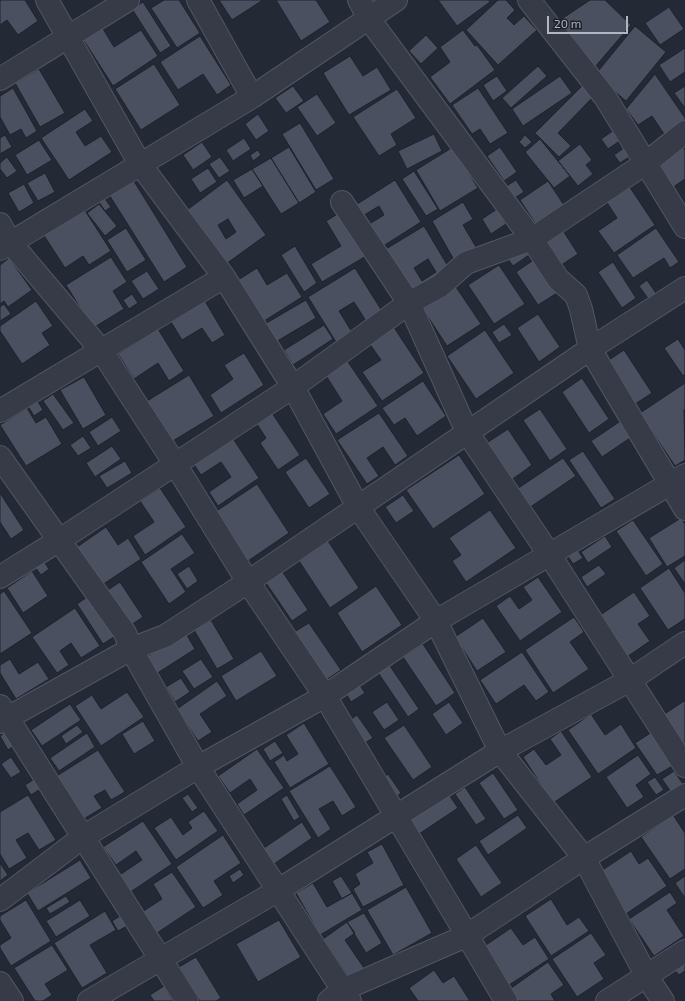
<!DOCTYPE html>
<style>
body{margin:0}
#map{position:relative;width:685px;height:1001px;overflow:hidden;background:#242936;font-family:"Exo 2",sans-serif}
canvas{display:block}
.scale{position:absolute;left:547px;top:16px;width:81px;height:18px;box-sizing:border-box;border:2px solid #b2b6c3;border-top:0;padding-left:5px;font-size:12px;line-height:14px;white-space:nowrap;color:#b2b6c3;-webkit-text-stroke:3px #1c212b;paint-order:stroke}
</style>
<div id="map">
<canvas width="685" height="1001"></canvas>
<div class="scale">20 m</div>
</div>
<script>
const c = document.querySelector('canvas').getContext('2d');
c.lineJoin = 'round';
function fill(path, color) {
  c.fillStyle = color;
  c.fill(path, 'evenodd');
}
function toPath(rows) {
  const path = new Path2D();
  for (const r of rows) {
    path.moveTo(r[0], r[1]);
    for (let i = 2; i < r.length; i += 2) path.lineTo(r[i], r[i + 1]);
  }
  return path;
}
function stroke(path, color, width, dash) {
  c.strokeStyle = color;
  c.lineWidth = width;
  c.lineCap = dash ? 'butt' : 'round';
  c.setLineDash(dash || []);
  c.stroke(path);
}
const building = toPath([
 [0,0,25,0,38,21,18,35,7,20,0,25,0,0],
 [164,0,179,0,200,33,177,48,151,8,164,0],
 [219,0,263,0,232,20,219,0],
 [276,0,316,0,330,22,301,41,276,0],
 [438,0,489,0,490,2,457,26,438,0],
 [498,0,506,0,515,10,507,18,514,25,524,16,537,30,498,65,466,30,498,0],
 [590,0,605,0,631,25,594,68,557,22,590,0],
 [143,2,171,46,160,53,132,9,143,2],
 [669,7,684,29,660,45,645,23,669,7],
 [100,24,114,47,141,30,158,56,113,86,81,36,100,24],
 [635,26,666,52,626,101,595,75,635,26],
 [463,30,475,46,477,45,495,70,450,104,430,77,450,62,440,47,463,30],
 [426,35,438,48,421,64,409,51,426,35],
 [200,36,231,85,217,95,203,74,178,90,160,62,200,36],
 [685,48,685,72,670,82,659,65,685,48],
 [350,56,363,76,377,67,391,90,349,115,323,73,350,56],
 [154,64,180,105,141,130,115,89,154,64],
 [538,66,547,76,511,108,502,98,538,66],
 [39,69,65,113,40,127,15,83,39,69],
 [655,74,685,118,685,124,666,137,652,116,638,125,626,109,655,74],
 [497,76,507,91,493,101,483,85,497,76],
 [560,76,572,93,523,126,512,109,560,76],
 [583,85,594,96,558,133,571,146,559,157,535,133,583,85],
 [293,86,304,101,286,113,275,98,293,86],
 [685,86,685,108,674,93,685,86],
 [13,88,37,131,26,138,21,129,10,135,0,117,0,96,13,88],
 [478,88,508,133,490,144,480,129,472,134,452,105,478,88],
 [397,89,416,118,391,134,397,145,379,156,353,117,397,89],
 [317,94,336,123,317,136,297,107,317,94],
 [85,109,93,121,76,132,85,146,101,136,112,152,69,180,41,138,85,109],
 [258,114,269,131,256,140,245,124,258,114],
 [300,123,334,179,316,190,282,134,300,123],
 [617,128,624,138,608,149,601,139,617,128],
 [434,134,442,151,407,169,398,151,434,134],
 [5,135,12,147,0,154,0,138,5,135],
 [525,135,532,142,525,148,519,142,525,135],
 [244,138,251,149,233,161,226,150,244,138],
 [540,139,570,176,554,188,525,152,540,139],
 [39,140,52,160,27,175,15,155,39,140],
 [202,142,212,157,193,170,183,155,202,142],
 [580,144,592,160,586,165,593,174,578,186,558,161,580,144],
 [628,145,634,154,620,163,614,155,628,145],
 [289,147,316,192,299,203,271,158,289,147],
 [453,147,478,188,440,211,416,170,453,147],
 [500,147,517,172,504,181,487,156,500,147],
 [683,147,685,150,685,179,669,190,653,167,683,147],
 [258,150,261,155,253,161,250,155,258,150],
 [7,157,17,171,7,178,0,169,0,163,7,157],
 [220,157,230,171,219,178,209,164,220,157],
 [271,158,299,203,281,214,252,169,271,158],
 [208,168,217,182,200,193,191,179,208,168],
 [252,169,263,186,244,198,233,180,252,169],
 [414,171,438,209,426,216,402,179,414,171],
 [45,173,55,192,38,201,27,183,45,173],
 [132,178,187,267,164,282,108,193,132,178],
 [227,180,266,235,226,264,187,210,227,180],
 [228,219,236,232,226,239,218,225,228,219],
 [395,180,421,222,380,248,366,226,384,215,379,206,361,217,354,206,395,180],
 [516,180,524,192,513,199,505,187,516,180],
 [548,181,568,211,540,231,520,200,548,181],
 [24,184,34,203,19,212,8,193,24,184],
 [629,186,655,225,614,253,598,231,617,218,606,201,629,186],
 [105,199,111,207,105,211,99,202,105,199],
 [463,202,473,219,463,225,476,247,454,260,432,221,463,202],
 [99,204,117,226,105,236,87,213,99,204],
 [84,209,111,251,89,265,83,256,65,268,43,234,84,209],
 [497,209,506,224,491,234,482,219,497,209],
 [341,212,368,255,322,282,311,264,341,246,326,221,341,212],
 [424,226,452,273,409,299,381,252,424,226],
 [428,259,436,272,422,281,414,268,428,259],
 [126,228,146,260,127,272,107,240,126,228],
 [656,228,679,262,670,268,664,258,633,278,617,255,656,228],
 [562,229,578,254,560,266,544,241,562,229],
 [295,246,317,283,304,292,281,255,295,246],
 [523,247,529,255,513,266,507,258,523,247],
 [111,257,127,282,113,291,124,309,93,328,66,285,111,257],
 [9,258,32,290,8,307,4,301,0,304,0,265,9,258],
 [535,259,557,293,538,305,516,272,535,259],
 [613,262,636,298,622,308,598,272,613,262],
 [499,265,525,304,494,324,468,285,499,265],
 [257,268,267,285,287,273,302,297,261,323,235,282,257,268],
 [355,268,382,311,366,321,354,302,339,311,352,332,336,342,308,297,355,268],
 [147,271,159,289,143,299,131,281,147,271],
 [647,280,660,299,652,304,639,286,647,280],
 [454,284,481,324,447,346,421,306,454,284],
 [132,294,138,303,129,309,123,300,132,294],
 [306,300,316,318,274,343,263,325,306,300],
 [36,301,53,326,42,333,50,345,22,364,0,331,0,326,36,301],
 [205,301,225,335,212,343,202,328,182,340,171,322,205,301],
 [4,304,11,314,0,321,0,307,4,304],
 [538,314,560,347,539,362,517,328,538,314],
 [504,324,512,335,499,343,492,332,504,324],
 [324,325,333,339,293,365,284,350,324,325],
 [393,326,424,373,382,401,362,372,381,360,369,343,393,326],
 [158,329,184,371,169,381,158,363,134,379,118,354,158,329],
 [485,330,514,373,476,399,447,356,485,330],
 [678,339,685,350,685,374,683,376,664,348,678,339],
 [624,350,652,393,635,404,606,362,624,350],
 [244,353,264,385,221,413,210,395,233,379,224,365,244,353],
 [346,359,378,406,336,434,323,414,342,401,325,374,346,359],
 [189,375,214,416,171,442,147,401,189,375],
 [84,377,106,415,83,429,60,390,84,377],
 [582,378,609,419,589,433,562,392,582,378],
 [423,381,446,416,417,436,405,418,394,425,382,408,423,381],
 [685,383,685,409,684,410,685,460,675,466,640,413,685,383],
 [53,394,74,423,63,430,43,401,53,394],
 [37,400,43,410,34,416,28,406,37,400],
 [27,408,36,423,46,417,62,444,26,466,0,425,27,408],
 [540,409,567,449,550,461,523,420,540,409],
 [270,410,300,455,278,470,260,443,266,438,255,421,270,410],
 [379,413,408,456,395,465,383,447,367,458,379,476,367,484,337,440,379,413],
 [112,417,121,431,98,446,89,432,112,417],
 [622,420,633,436,602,457,591,441,622,420],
 [508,429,532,465,510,481,485,444,508,429],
 [228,431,259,478,218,506,209,492,231,477,221,462,201,475,189,457,228,431],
 [83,436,91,448,78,456,70,445,83,436],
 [112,446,121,459,95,477,86,463,112,446],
 [583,451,615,499,601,508,569,460,583,451],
 [459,455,485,494,433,529,406,490,459,455],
 [306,458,330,494,309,508,285,472,306,458],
 [563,458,576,476,526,510,514,491,563,458],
 [125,461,132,473,107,488,99,476,125,461],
 [257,484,289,533,248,561,215,512,257,484],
 [160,488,186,527,145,555,133,536,154,522,140,501,160,488],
 [0,493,24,530,11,539,0,522,0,493],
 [403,495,414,511,396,523,385,507,403,495],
 [490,510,516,548,466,582,452,561,461,555,449,538,490,510],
 [681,518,685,524,685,556,667,567,649,538,681,518],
 [633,520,663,564,646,576,616,531,633,520],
 [106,527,118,545,128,538,141,559,102,585,77,547,106,527],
 [182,534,195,553,171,569,186,592,169,604,141,562,182,534],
 [605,536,612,547,588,563,581,552,605,536],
 [328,541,359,588,330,608,299,561,328,541],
 [577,549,583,558,573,564,567,555,577,549],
 [43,560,49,569,41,575,34,566,43,560],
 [685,560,685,584,674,568,685,560],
 [599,565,606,574,587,587,581,577,599,565],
 [189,566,198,581,187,589,177,574,189,566],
 [280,568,308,610,292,621,264,580,280,568],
 [669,568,685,593,685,619,668,630,640,588,669,568],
 [32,571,48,596,23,613,7,588,32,571],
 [538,577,562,612,520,641,496,606,510,596,519,609,532,600,523,587,538,577],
 [120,582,143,617,125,629,102,594,120,582],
 [376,586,402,625,362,652,337,613,376,586],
 [4,591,32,633,0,654,0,594,4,591],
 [634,592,650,616,638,624,650,641,624,659,596,618,634,592],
 [93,593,120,633,103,644,77,604,93,593],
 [75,608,100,646,81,658,71,643,60,651,69,665,57,673,32,637,75,608],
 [574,617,584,632,570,642,589,669,553,693,525,650,574,617],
 [483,618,506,652,477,671,455,637,483,618],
 [211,620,234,659,217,669,194,630,211,620],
 [309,623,341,670,323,682,291,634,309,623],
 [185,632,195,649,156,674,146,657,185,632],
 [423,644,455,693,436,706,403,657,423,644],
 [261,651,277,676,236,701,221,676,261,651],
 [522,652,549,692,536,701,524,685,496,704,480,680,522,652],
 [10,659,19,674,38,662,49,679,16,699,0,673,0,665,10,659],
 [201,659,213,677,194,689,182,671,201,659],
 [386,660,419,709,408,717,375,668,386,660],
 [181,678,190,692,175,702,166,687,181,678],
 [217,681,227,696,200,714,212,732,198,741,177,709,217,681],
 [357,681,365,693,351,702,344,690,357,681],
 [127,692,144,717,101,746,75,706,92,695,101,709,127,692],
 [684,701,685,702,685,747,660,717,684,701],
 [387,702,399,720,384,730,372,712,387,702],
 [449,702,463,723,446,735,432,714,449,702],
 [70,704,81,720,42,746,31,730,70,704],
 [591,714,605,735,621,724,636,748,598,774,568,730,591,714],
 [357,715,373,738,360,746,345,723,357,715],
 [143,721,155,741,134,754,122,734,143,721],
 [304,723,329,764,290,788,274,762,284,755,287,761,298,754,286,735,304,723],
 [77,725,83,732,66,744,61,736,77,725],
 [404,725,432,767,413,780,384,738,404,725],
 [9,730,18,743,8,750,0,736,9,730],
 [561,731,592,777,553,803,523,757,534,749,546,765,561,755,550,739,561,731],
 [652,732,674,765,657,775,635,743,652,732],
 [87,733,95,747,59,771,50,758,87,733],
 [275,741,283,753,270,761,263,749,275,741],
 [257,749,284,788,244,815,237,804,257,790,250,779,230,793,218,776,257,749],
 [98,750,125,792,111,800,105,790,94,796,102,808,82,820,55,777,98,750],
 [638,755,651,774,636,785,644,797,627,808,606,777,638,755],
 [11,757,21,772,11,778,1,764,11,757],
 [330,766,356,807,342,816,333,801,319,809,331,829,318,838,289,791,330,766],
 [674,771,683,784,671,792,662,779,674,771],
 [493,773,518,810,504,819,479,783,493,773],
 [388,774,401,793,392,800,379,781,388,774],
 [655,777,664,790,656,795,647,782,655,777],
 [36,778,42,788,31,795,25,785,36,778],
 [465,787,486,819,476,825,455,794,465,787],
 [447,792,458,808,413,838,402,823,447,792],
 [188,794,198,808,192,812,182,798,188,794],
 [28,795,56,840,39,850,28,833,16,840,27,858,9,869,0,854,0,812,28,795],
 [287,795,300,817,294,821,281,799,287,795],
 [204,811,218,831,176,860,154,828,171,817,183,835,192,828,188,822,204,811],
 [518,815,527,828,488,855,479,841,518,815],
 [673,815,685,833,685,869,670,879,641,837,673,815],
 [143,821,172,864,129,893,118,876,142,860,136,851,116,865,103,847,143,821],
 [302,822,312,838,271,866,261,850,302,822],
 [223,835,241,863,214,881,223,895,203,908,176,867,223,835],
 [382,844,404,885,363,907,353,889,360,884,355,874,373,863,367,852,382,844],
 [476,845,502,883,481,897,456,859,476,845],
 [631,851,639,864,648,858,667,886,626,914,598,873,631,851],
 [80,860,91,878,38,911,27,893,80,860],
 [0,863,8,875,0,881,0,863],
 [240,869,244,875,233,883,229,876,240,869],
 [172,872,196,907,157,933,142,912,162,899,153,884,172,872],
 [341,876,352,893,342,899,332,881,341,876],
 [685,876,685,898,675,883,685,876],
 [313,883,327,907,352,893,362,910,320,935,296,893,313,883],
 [406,887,432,933,393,955,367,910,406,887],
 [670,892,677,903,667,910,684,936,654,956,629,919,670,892],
 [66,896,70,902,50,914,46,908,66,896],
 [551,899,567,925,579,917,589,931,551,956,525,916,551,899],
 [26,900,51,941,11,966,0,948,0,945,11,938,0,920,0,916,26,900],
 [80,900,90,916,56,937,46,921,80,900],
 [105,911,116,930,90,945,107,973,82,988,54,943,105,911],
 [364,913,382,943,366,953,347,922,364,913],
 [120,916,127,926,118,931,112,921,120,916],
 [279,920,301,957,258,982,236,944,279,920],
 [347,922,355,933,345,940,364,968,349,978,323,939,347,922],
 [511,928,523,945,535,937,549,959,509,985,483,947,511,928],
 [591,933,606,955,594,963,604,979,577,997,552,959,591,933],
 [52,945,68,970,45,984,52,995,43,1001,35,1001,14,968,52,945],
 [196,957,221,998,216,1001,200,1001,179,967,196,957],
 [548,962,564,985,551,994,555,1001,513,1001,507,991,548,962],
 [685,962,685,971,679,975,674,969,685,962],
 [434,970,443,983,454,976,470,1001,418,1001,409,988,434,970],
 [164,986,173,1001,154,1001,150,995,164,986]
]);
fill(building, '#4a5060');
stroke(building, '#1e232d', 1);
const street = toPath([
 [47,0,140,164,224,277,293,387,358,507,436,621,500,751,584,858,647,977,663,1001],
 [198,0,252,97],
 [359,0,369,19,532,239,558,279,576,295,581,309,590,349,685,509],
 [529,0,605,97,685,227],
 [0,79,128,0],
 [342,202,409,303,467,432,549,554,685,766],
 [0,224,10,242,101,350,175,464,248,582,325,696,506,1001],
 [0,249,252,97,396,0],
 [0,411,224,277],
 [0,457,125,633,131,649,198,767,350,1001],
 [0,577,58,541,293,387,409,303,440,286,466,263,532,239,646,163,685,132],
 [0,706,187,1001],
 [0,722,131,649,165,636,248,582,590,349,685,288],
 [0,900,83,837,198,767,325,696,436,621,685,475],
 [0,983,12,1001],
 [89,1001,277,891,500,751,630,680,685,643],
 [329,1001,342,990,466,936,584,858,685,795],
 [607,1001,685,951]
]);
stroke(street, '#525662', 24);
stroke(street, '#373b47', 22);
</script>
